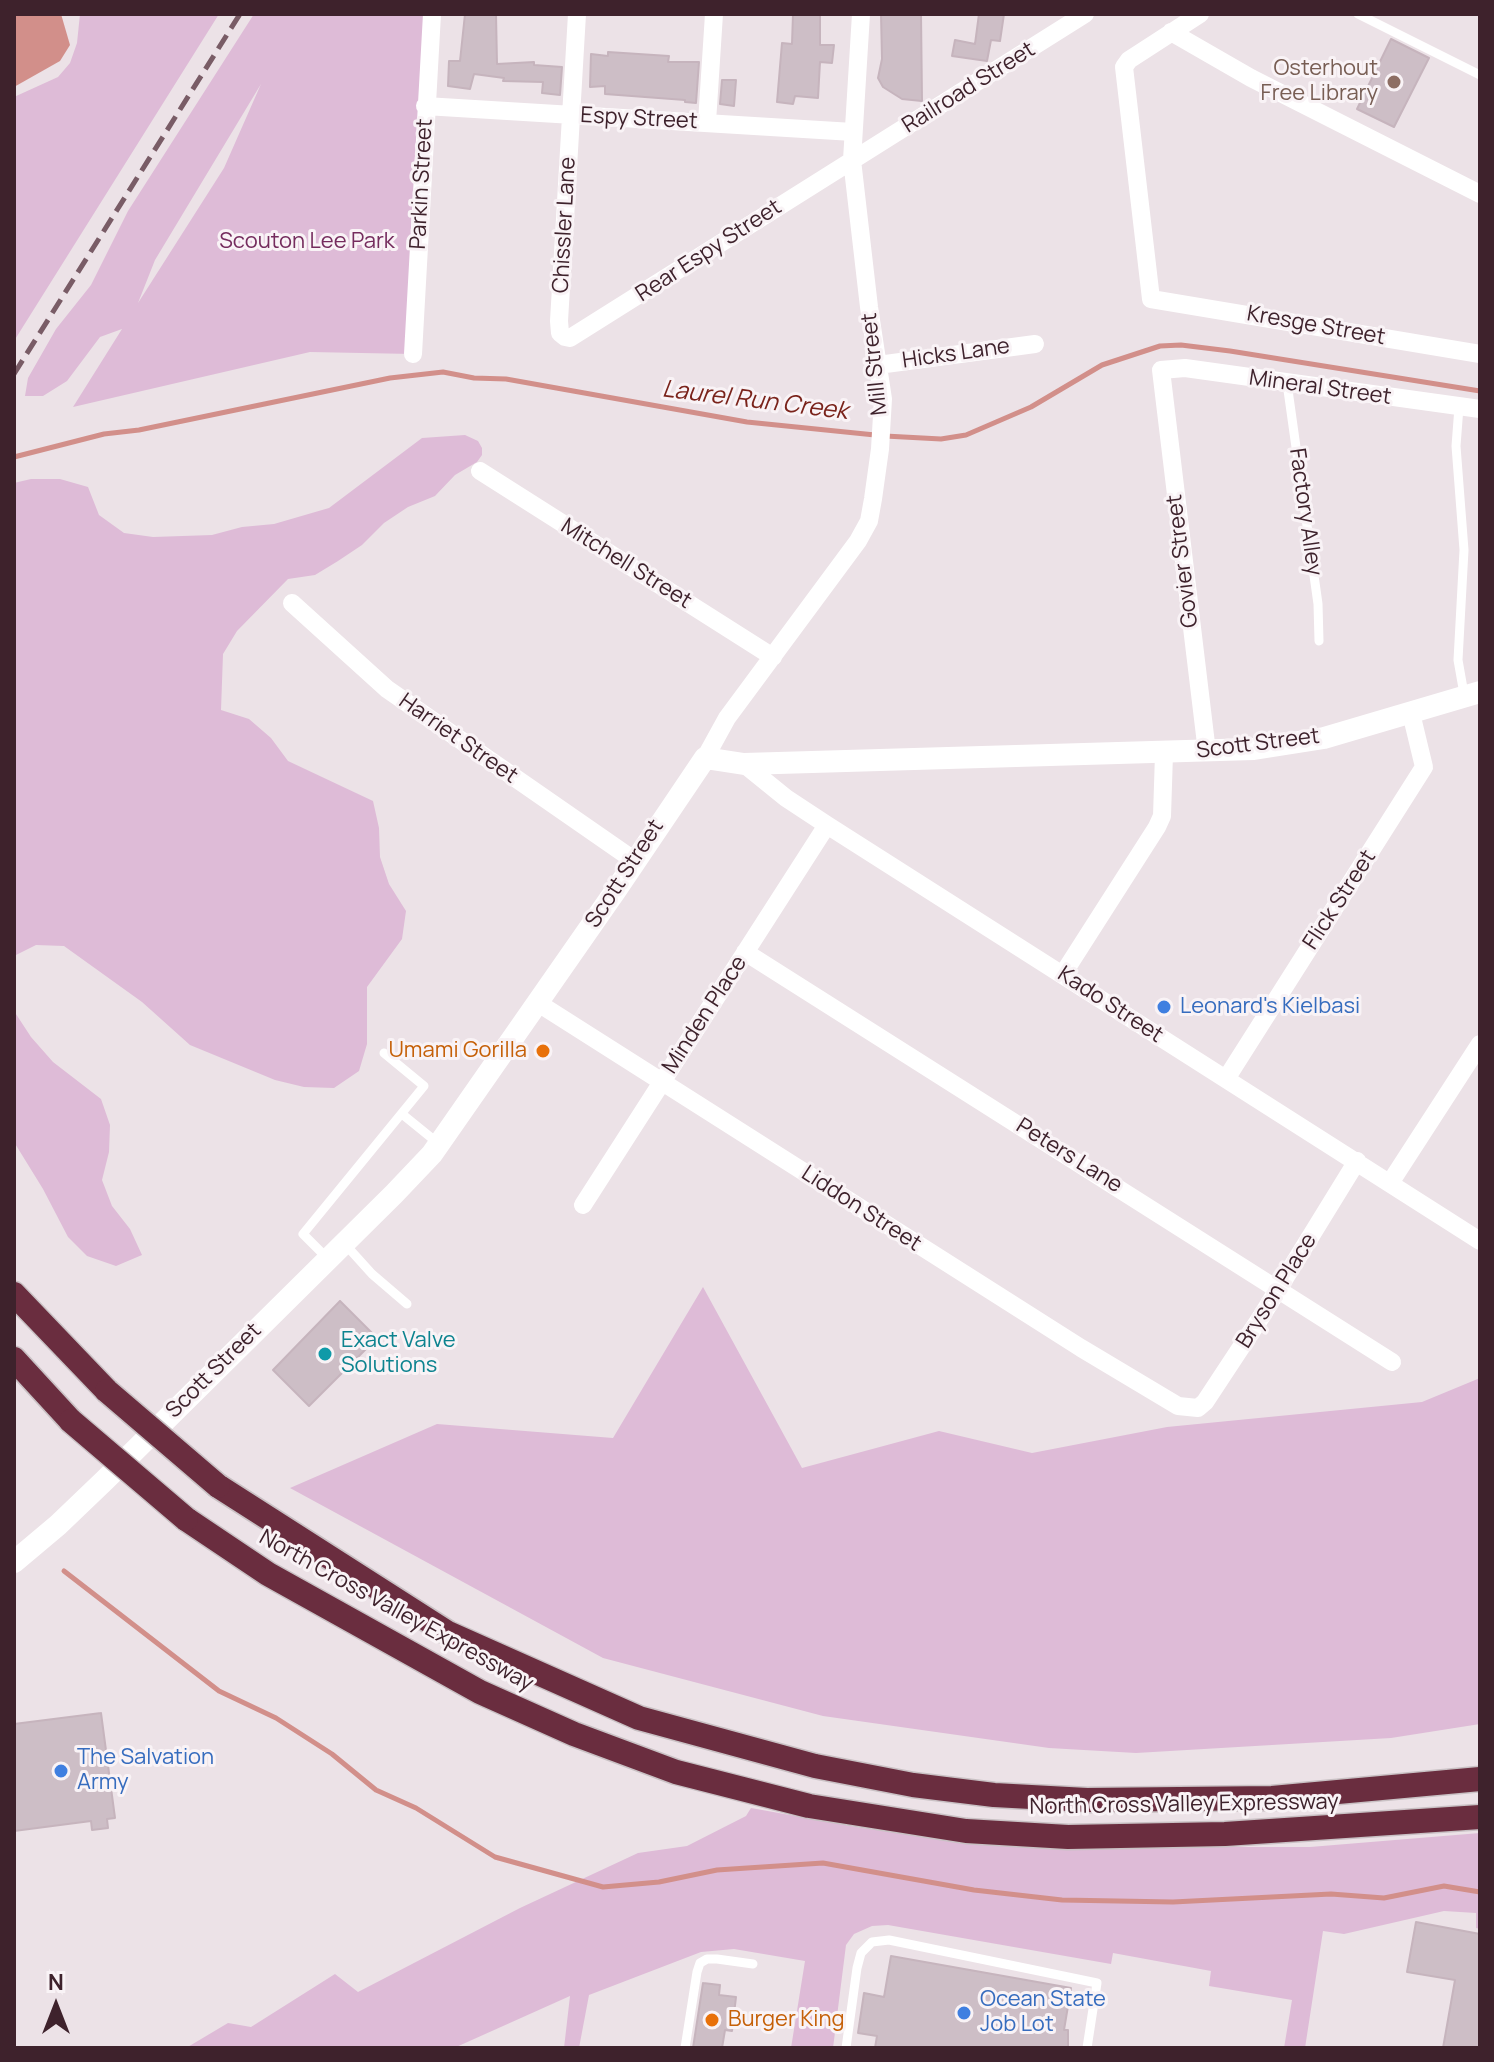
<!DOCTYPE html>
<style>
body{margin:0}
#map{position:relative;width:1494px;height:2062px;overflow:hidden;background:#ece2e7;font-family:Manrope,sans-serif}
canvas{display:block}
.frame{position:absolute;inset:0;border:16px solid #3e222c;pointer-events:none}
.north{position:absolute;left:16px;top:1966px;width:80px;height:80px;-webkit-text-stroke:6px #f9f3f6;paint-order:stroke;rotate:0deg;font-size:22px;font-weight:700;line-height:32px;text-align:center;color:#3e222c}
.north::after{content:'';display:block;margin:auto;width:28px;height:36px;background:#3e222c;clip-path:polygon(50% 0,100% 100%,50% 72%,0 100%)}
</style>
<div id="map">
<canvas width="1494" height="2062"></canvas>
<div class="frame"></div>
<div class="north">N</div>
</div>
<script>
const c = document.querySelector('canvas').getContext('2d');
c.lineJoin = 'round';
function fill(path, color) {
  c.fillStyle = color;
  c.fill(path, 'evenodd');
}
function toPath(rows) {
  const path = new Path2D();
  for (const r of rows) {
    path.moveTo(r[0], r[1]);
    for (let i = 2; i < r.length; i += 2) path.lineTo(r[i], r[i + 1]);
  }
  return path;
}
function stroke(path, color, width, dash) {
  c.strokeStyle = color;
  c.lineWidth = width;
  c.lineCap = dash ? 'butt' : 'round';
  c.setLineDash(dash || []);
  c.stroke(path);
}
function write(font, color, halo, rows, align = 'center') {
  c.font = font + ' Manrope,sans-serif';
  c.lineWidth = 6;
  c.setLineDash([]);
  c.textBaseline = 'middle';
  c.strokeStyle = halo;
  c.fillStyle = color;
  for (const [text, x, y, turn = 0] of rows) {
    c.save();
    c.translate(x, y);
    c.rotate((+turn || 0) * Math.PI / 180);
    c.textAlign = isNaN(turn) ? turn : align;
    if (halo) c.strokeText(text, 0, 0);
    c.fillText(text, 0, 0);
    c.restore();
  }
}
fill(toPath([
 [80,14,219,14,14,341,14,97,58,77,70,63,77,43],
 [254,14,425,14,413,354,310,352,73,407,122,329,100,337,67,381,43,396,25,396,28,378,56,329,91,285,128,211],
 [261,84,224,168,138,303,155,260],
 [465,435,478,441,482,448,482,455,477,462,455,475,435,496,408,507,384,523,362,545,338,561,315,575,288,579,237,631,223,654,221,710,249,719,271,738,288,761,373,801,379,828,380,857,389,884,406,911,402,939,367,987,367,1044,359,1071,334,1088,304,1087,275,1080,190,1045,142,1002,64,946,36,945,14,956,14,483,31,479,60,479,88,487,99,515,124,533,153,537,212,535,242,527,274,524,329,508,422,438],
 [14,1011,31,1037,53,1062,101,1099,110,1125,109,1152,102,1180,112,1206,130,1229,142,1255,116,1266,87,1256,68,1237,43,1189,14,1142],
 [703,1287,802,1468,939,1431,1032,1453,1167,1427,1422,1402,1480,1378,1480,1724,1391,1738,1136,1753,1049,1748,823,1716,603,1658,290,1488,437,1424,613,1438],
 [751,1808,862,1828,947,1839,1124,1847,1310,1847,1480,1833,1480,1929,1476,1928,1476,1913,1444,1911,1344,1934,1323,1931,1305,2048,1284,2048,1292,2000,1209,1986,1211,1971,1113,1953,1111,1964,888,1925,872,1926,854,1934,846,1945,833,2048,791,2048,805,1961,734,1949,701,1952,589,1995,579,2048,564,2048,570,1996,454,2048,186,2048,228,2023,251,2027,335,1974,358,1992,520,1908,638,1853,687,1846,746,1816]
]), '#debbd7');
fill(toPath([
 [14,14,61,14,70,45,60,61,14,87]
]), '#d28f8a');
stroke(toPath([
 [885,436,941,439,966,435,1031,407,1102,365,1160,346,1181,345,1230,351,1480,391],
 [14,457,104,434,139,430,390,378,443,372,474,378,506,379,747,422,875,435],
 [64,1571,219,1691,276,1718,332,1754,376,1790,416,1808,495,1857,603,1887,659,1882,717,1870,823,1863,974,1890,1062,1900,1173,1902,1331,1894,1384,1898,1444,1886,1480,1892]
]), '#d28f8a', 5);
const building = toPath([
 [465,14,496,14,497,64,534,62,534,65,562,67,560,95,542,93,543,82,503,81,504,78,474,74,470,89,448,86,449,61,460,61,465,14],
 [793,14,820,14,820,45,834,45,832,63,820,62,818,98,795,96,793,104,777,102,782,43,792,44,793,14],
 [881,14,921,14,922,101,902,99,883,87,878,78,882,59,881,14],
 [979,14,1004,14,1000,41,991,40,987,61,952,56,955,40,975,44,979,14],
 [1391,39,1429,58,1394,127,1357,109,1391,39],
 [608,52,669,56,668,62,699,62,696,103,685,102,685,100,605,94,605,86,590,87,591,54,608,56,608,52],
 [722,80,736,80,734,106,720,104,722,80],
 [340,1301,377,1338,309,1406,273,1370,340,1301],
 [101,1713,115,1818,107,1819,108,1828,92,1830,91,1821,14,1831,14,1724,101,1713],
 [1416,1922,1480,1934,1480,2048,1443,2048,1455,1980,1407,1972,1416,1922],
 [891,1956,1071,1988,1064,2030,1068,2030,1068,2048,875,2048,877,2036,858,2033,864,1993,884,1997,891,1956],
 [703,1983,720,1985,719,1995,736,1997,732,2031,725,2030,722,2048,693,2048,703,1983]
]);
fill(building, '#cdbec6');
stroke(building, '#c6b4bd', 2);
const motorway = toPath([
 [14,1294,107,1391],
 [14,1359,71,1421],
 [218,1486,448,1633,639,1718,815,1766,913,1785,994,1795,1087,1800,1272,1798,1480,1779],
 [186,1519,268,1574,480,1692,574,1734,676,1772,809,1806,966,1831,1068,1837,1225,1834,1480,1817]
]);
stroke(motorway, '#c9c1c4', 27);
stroke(toPath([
 [1358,14,1480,75],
 [1287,383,1318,604,1319,641],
 [1459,407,1456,446,1464,550,1458,660,1464,694],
 [402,1114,439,1144],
 [344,1243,372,1274,407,1304],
 [328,1259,303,1234,424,1086,384,1053],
 [685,2048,697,1972,700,1963,707,1959,717,1959,753,1964],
 [846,2048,857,1968,861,1953,872,1942,889,1940,1097,1983,1087,2048]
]), '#fff', 9);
stroke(toPath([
 [577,14,559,321,560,333,565,337,570,338,1085,14],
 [1200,14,1129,60,1124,67,1151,299,1480,354],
 [1171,32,1251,78,1480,194],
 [425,106,853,132],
 [707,122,714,14],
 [413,354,432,14],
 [878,365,1035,344],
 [480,471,773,657],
 [292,603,387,689,635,861],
 [1207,752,1161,370,1185,368,1480,409],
 [705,758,727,718,858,541,869,521,873,499,880,449,883,399,869,307,852,160,861,14],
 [744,764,786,798,827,825,1480,1241],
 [745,952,1392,1362],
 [1063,974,1157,827,1162,816,1164,754],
 [538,1003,1081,1348,1178,1406,1198,1408,1205,1402,1261,1317,1357,1161],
 [1226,1079,1424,767,1411,713],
 [1390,1183,1480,1044],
 [583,1205,827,825]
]), '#fff', 18);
stroke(toPath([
 [14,1562,58,1525,105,1480,394,1194,432,1154,616,890,705,758,744,764,1254,749,1324,738,1480,692]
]), '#fff', 22);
stroke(motorway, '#6a2d3f', 24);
stroke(toPath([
 [14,374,240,14]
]), '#795c66', 5, [16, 8]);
const motorwayBridge = toPath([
 [107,1391,218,1486],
 [71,1421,186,1519]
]);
stroke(motorwayBridge, '#c9c1c4', 27, []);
stroke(motorwayBridge, '#6a2d3f', 24);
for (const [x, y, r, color] of [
 [1394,82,8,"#8d6e63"],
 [1164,1007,8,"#3f7fe0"],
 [543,1051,8,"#e8710a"],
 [325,1354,8,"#0f9aa8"],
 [61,1771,8,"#3f7fe0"],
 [964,2013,8,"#3f7fe0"],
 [712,2020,8,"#e8710a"]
]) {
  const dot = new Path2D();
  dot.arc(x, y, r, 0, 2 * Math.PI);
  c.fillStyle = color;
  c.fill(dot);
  stroke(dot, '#f9f3f6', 3);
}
write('22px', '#785e54', '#f9f3f6', [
 ["Osterhout",1378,69],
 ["Free Library",1378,94]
], 'right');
write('22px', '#3e222c', '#f9f3f6', [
 ["Railroad Street",969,88,-32],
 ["Espy Street",639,119,3],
 ["Parkin Street",422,184,-87],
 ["Chissler Lane",565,225,-87],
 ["Rear Espy Street",709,251,-33],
 ["Kresge Street",1316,326,10],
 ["Hicks Lane",956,354,-8],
 ["Mill Street",875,364,-96],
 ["Mineral Street",1320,388,8],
 ["Factory Alley",1305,512,82],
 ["Govier Street",1183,561,-97],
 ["Mitchell Street",626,564,32],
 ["Harriet Street",458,739,35],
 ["Scott Street",1258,744,-7],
 ["Scott Street",625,874,-57],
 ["Flick Street",1340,900,-57],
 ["Kado Street",1110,1005,33],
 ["Minden Place",705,1015,-57],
 ["Peters Lane",1069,1156,32],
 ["Liddon Street",861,1209,33],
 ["Bryson Place",1277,1291,-58],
 ["Scott Street",214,1371,-45],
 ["North Cross Valley Expressway",396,1611,29],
 ["North Cross Valley Expressway",1184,1805,-1]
]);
write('22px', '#752c5e', '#f9f3f6', [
 ["Scouton Lee Park",307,242]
]);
write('22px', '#366cbe', '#f9f3f6', [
 ["Leonard's Kielbasi",1180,1007],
 ["The Salvation",77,1758],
 ["Army",77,1783],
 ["Ocean State",980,2000],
 ["Job Lot",980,2025]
], 'left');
write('22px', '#c56008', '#f9f3f6', [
 ["Umami Gorilla",527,1051],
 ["Burger King",728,2020,"left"]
], 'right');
write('22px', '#0d838f', '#f9f3f6', [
 ["Exact Valve",341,1341],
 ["Solutions",341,1366]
], 'left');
write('italic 24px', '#7a231b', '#f9f3f6', [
 ["Laurel Run Creek",755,401,7]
]);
</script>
